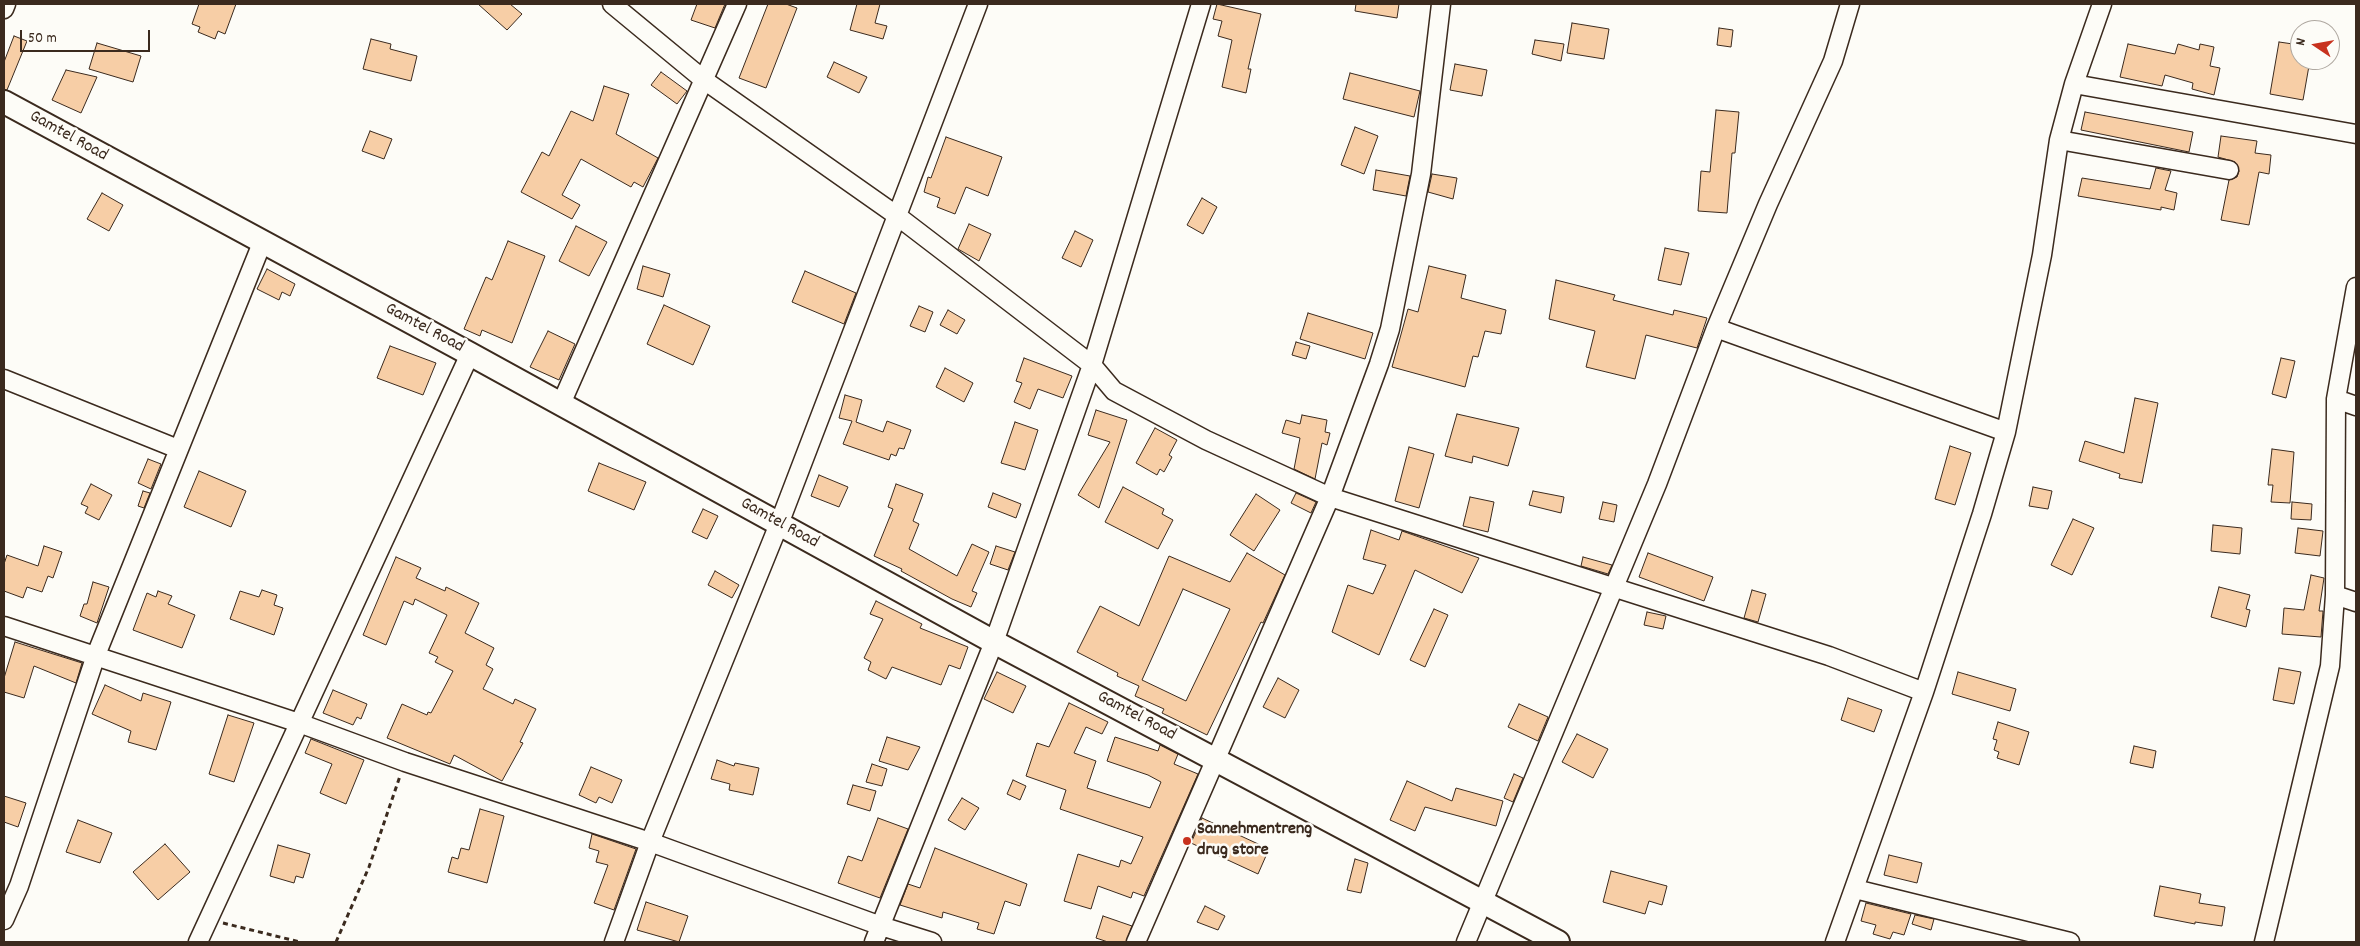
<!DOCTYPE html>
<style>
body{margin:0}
#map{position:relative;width:2360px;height:946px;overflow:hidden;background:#fdfcf7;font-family:Dekko,sans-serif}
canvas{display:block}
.frame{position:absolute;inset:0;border:5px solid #3b2a1e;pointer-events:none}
.north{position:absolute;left:2290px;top:20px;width:50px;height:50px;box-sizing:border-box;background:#fdfcf7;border:1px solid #afa8a0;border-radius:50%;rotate:282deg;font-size:14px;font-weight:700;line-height:20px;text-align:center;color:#3b2a1e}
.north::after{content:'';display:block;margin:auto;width:18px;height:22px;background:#c8321e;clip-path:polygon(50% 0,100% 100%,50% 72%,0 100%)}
.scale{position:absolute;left:20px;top:30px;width:130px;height:22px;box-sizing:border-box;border:2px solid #3b2a1e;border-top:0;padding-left:6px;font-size:15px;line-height:18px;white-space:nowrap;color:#3b2a1e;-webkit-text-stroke:4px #fdfcf7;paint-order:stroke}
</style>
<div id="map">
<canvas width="2360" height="946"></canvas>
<div class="frame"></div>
<div class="north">N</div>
<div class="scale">50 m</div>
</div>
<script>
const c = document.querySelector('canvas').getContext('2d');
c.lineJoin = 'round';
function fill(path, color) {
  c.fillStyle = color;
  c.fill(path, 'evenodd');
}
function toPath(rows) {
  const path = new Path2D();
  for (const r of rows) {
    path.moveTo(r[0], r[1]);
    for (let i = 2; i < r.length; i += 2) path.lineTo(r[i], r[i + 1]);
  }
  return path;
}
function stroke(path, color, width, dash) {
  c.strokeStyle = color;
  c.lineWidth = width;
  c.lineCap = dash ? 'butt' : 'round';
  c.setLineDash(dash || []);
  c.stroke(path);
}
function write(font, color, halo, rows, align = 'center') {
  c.font = font + ' Dekko,sans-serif';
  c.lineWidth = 5;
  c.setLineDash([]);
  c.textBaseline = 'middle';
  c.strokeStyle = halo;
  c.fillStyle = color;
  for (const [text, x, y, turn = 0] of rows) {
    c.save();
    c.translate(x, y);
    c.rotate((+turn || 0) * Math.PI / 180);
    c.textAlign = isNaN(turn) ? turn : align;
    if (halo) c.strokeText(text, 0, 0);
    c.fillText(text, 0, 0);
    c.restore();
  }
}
const building = toPath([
 [199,4,236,4,225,34,218,31,215,39,198,32,200,27,192,24,199,4],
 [478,4,510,4,522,14,507,30,478,4],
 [697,4,725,4,715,28,691,20,697,4],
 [768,4,786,4,797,8,766,88,739,78,768,4],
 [857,4,880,4,875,23,887,26,883,39,850,30,857,4],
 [1217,4,1261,14,1248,69,1251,69,1246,93,1222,87,1232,40,1218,36,1222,21,1213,19,1217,4],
 [1356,4,1399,4,1397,18,1355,11,1356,4],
 [1572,23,1609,29,1604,59,1567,53,1572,23],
 [1719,28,1733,30,1731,47,1717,45,1719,28],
 [14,36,27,41,7,90,4,89,4,62,14,36],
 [371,39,391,44,390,49,417,56,411,81,363,69,371,39],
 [1535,40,1564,44,1561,61,1532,54,1535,40],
 [2279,42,2300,45,2300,60,2310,60,2303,100,2270,94,2279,42],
 [97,43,141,56,133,82,89,69,97,43],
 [2128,44,2175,54,2178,44,2199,50,2200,44,2214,47,2210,66,2220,68,2214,95,2192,89,2193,83,2165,75,2162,86,2120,77,2128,44],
 [834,62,867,77,859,93,827,77,834,62],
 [1455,64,1487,70,1482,96,1450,90,1455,64],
 [66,70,97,77,81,113,52,100,66,70],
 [661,72,687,91,677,104,651,85,661,72],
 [1350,73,1420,91,1414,117,1343,99,1350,73],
 [604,86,629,94,616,134,658,158,643,187,634,182,631,187,581,159,562,195,580,205,572,219,521,192,542,152,549,156,571,111,593,121,604,86],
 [1716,110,1739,112,1735,153,1732,153,1727,213,1698,211,1701,171,1710,172,1716,110],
 [2085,112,2193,132,2189,152,2081,130,2085,112],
 [1355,127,1378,136,1364,174,1341,165,1355,127],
 [370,131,392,139,384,159,362,151,370,131],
 [2221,136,2257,141,2255,153,2271,155,2269,174,2259,172,2249,225,2221,220,2229,180,2237,177,2239,171,2235,162,2218,157,2221,136],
 [946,137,1002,157,988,196,966,187,955,214,937,207,940,198,924,192,928,177,931,178,946,137],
 [2156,168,2171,171,2165,190,2177,193,2174,210,2161,207,2161,210,2078,196,2082,178,2150,189,2156,168],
 [1376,170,1410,176,1406,196,1373,190,1376,170],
 [1432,174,1457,178,1453,199,1428,192,1432,174],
 [102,193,123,205,109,231,87,219,102,193],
 [1202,198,1217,207,1203,234,1187,225,1202,198],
 [969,224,991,234,979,261,958,249,969,224],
 [576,226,607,242,589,276,559,261,576,226],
 [1075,231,1093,240,1081,267,1062,258,1075,231],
 [508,241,545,256,512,343,482,330,480,336,464,329,486,277,492,280,508,241],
 [1665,248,1689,253,1681,285,1658,280,1665,248],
 [643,266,670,274,663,297,637,289,643,266],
 [1429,266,1466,275,1461,298,1506,310,1501,334,1485,331,1478,357,1473,356,1465,387,1392,367,1408,309,1418,312,1429,266],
 [267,269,295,284,290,296,282,292,279,300,257,289,267,269],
 [805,271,856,293,844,324,792,302,805,271],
 [1556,280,1615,295,1613,300,1673,315,1674,310,1707,318,1697,348,1646,335,1635,379,1586,367,1595,331,1549,319,1556,280],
 [664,305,710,326,693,365,647,344,664,305],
 [919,306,933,312,925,332,910,326,919,306],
 [948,310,965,320,957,334,940,325,948,310],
 [1308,313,1373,333,1365,359,1300,339,1308,313],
 [548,331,575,344,559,380,530,367,548,331],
 [1296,342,1310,346,1306,359,1292,355,1296,342],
 [390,346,436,363,423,395,377,378,390,346],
 [1024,358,1072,376,1063,398,1038,389,1030,409,1014,402,1022,383,1016,381,1024,358],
 [2281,358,2295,361,2286,398,2272,394,2281,358],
 [945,368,973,383,964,402,936,387,945,368],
 [845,395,862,400,856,422,883,432,887,421,911,430,904,449,899,448,896,456,891,454,889,460,843,444,852,421,839,418,845,395],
 [2135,398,2158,403,2142,483,2119,478,2120,474,2079,461,2085,441,2124,453,2135,398],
 [1096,410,1127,420,1099,508,1078,495,1110,442,1088,435,1096,410],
 [1457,414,1519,428,1508,466,1473,456,1472,463,1445,456,1457,414],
 [1302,415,1327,420,1325,432,1330,433,1327,445,1322,443,1315,479,1294,469,1300,438,1282,433,1286,420,1300,424,1302,415],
 [1015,422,1038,430,1025,470,1001,463,1015,422],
 [1155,428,1177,440,1169,455,1172,457,1164,472,1160,469,1157,475,1136,463,1155,428],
 [1950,446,1971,453,1955,505,1935,499,1950,446],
 [1409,447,1434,454,1419,508,1395,501,1409,447],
 [2272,449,2294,452,2290,503,2271,502,2273,485,2268,485,2272,449],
 [148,459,161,464,151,489,138,483,148,459],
 [599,463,646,482,634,510,588,491,599,463],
 [199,471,246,491,231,527,184,507,199,471],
 [819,475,848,487,839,507,811,496,819,475],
 [91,484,112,495,99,520,85,513,88,507,81,504,91,484],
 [896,484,923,494,913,521,919,524,909,549,957,576,972,544,989,552,972,591,977,593,971,607,952,599,901,571,902,569,874,556,893,509,888,507,896,484],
 [1123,487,1164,509,1162,514,1173,520,1158,549,1105,522,1123,487],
 [2033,487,2052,491,2048,509,2029,506,2033,487],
 [143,491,150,493,144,508,138,506,143,491],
 [1533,491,1564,497,1561,513,1529,505,1533,491],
 [993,493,1021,504,1016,518,988,507,993,493],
 [1296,493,1316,502,1311,513,1291,503,1296,493],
 [1256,494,1280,510,1254,551,1230,535,1256,494],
 [1470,497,1494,502,1488,532,1463,526,1470,497],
 [1603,502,1617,505,1614,522,1599,519,1603,502],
 [2292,502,2312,504,2311,520,2291,519,2292,502],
 [703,509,718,516,707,539,692,532,703,509],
 [2073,519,2094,528,2072,575,2051,565,2073,519],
 [2213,525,2242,528,2240,554,2211,551,2213,525],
 [2298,528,2323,531,2320,556,2295,553,2298,528],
 [1371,530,1399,540,1402,531,1479,558,1462,593,1415,570,1379,655,1332,632,1348,585,1373,594,1386,565,1363,559,1371,530],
 [44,546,62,552,53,578,48,576,42,592,27,587,23,598,4,591,4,564,7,555,38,566,44,546],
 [996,546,1015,552,1008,570,990,564,996,546],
 [1247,553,1285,575,1263,623,1261,622,1207,735,1162,713,1164,709,1135,696,1139,686,1117,676,1118,673,1077,652,1100,606,1139,626,1169,556,1230,582,1247,553],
 [1183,589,1230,609,1186,701,1142,680,1183,589],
 [1648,553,1713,577,1704,601,1639,577,1648,553],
 [396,557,421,568,416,578,445,591,446,587,479,603,465,633,494,648,486,665,493,669,483,689,513,704,515,699,536,709,520,742,523,743,502,781,454,755,450,764,387,738,402,704,427,715,428,712,431,713,453,671,435,662,438,657,429,653,447,615,415,599,413,605,404,601,386,645,363,635,396,557],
 [1583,557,1612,565,1608,574,1581,566,1583,557],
 [715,571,739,585,732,598,708,585,715,571],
 [2311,575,2324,578,2319,611,2323,611,2321,637,2282,634,2284,608,2304,610,2311,575],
 [93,582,109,587,97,623,80,616,84,604,87,604,93,582],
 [2219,587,2250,595,2246,609,2250,610,2246,627,2211,617,2219,587],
 [262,590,277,595,274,605,283,608,274,635,230,619,240,591,259,597,262,590],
 [1752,590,1766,594,1758,622,1744,618,1752,590],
 [158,591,172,596,168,604,195,615,182,648,133,630,147,593,156,597,158,591],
 [876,601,922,624,920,628,968,647,960,669,949,665,941,685,892,667,886,679,868,670,871,662,864,658,883,619,870,614,876,601],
 [1434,609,1448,615,1425,667,1410,660,1434,609],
 [1647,612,1666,616,1663,629,1644,625,1647,612],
 [15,642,82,663,76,683,34,666,24,698,4,692,4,678,15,642],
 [2279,668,2301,672,2294,704,2273,700,2279,668],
 [997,672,1026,686,1013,713,984,699,997,672],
 [1958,672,2016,689,2010,711,1952,694,1958,672],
 [1278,678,1299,690,1285,718,1263,707,1278,678],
 [105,685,141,701,143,693,171,702,156,750,128,742,131,731,92,714,105,685],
 [333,690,367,704,361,719,357,717,353,725,323,713,333,690],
 [1848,698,1882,710,1874,732,1841,720,1848,698],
 [1069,703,1108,722,1102,734,1086,727,1074,753,1096,761,1087,788,1150,808,1161,782,1148,775,1107,761,1115,737,1158,751,1160,745,1178,754,1174,764,1198,774,1144,896,1133,892,1131,898,1098,886,1091,909,1064,901,1078,854,1119,867,1121,860,1131,864,1143,837,1060,809,1066,790,1026,776,1037,743,1049,747,1069,703],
 [1519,704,1548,717,1538,741,1508,727,1519,704],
 [228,715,254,723,234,782,209,774,228,715],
 [1998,722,2029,732,2019,765,1997,758,1999,752,1994,750,1997,740,1993,739,1998,722],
 [1577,734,1608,749,1593,778,1562,762,1577,734],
 [887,737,920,747,908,770,879,761,887,737],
 [311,739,364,760,346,804,320,793,332,764,305,753,311,739],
 [2134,746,2156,751,2153,768,2130,763,2134,746],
 [717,760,734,766,735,763,759,768,753,795,729,790,730,784,711,779,717,760],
 [872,764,887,769,882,786,866,782,872,764],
 [591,767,622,780,612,803,599,797,596,803,579,795,591,767],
 [1514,774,1523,778,1513,802,1504,798,1514,774],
 [1013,780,1026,786,1020,800,1007,794,1013,780],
 [1407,781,1452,801,1456,788,1503,801,1496,826,1425,807,1415,831,1390,820,1407,781],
 [853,785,876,791,870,811,847,804,853,785],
 [4,796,26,803,18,827,4,822,4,796],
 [962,798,979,808,965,830,948,820,962,798],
 [480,809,504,816,487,883,448,872,452,857,458,859,461,848,469,850,480,809],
 [878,818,908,829,880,898,838,883,848,856,862,861,878,818],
 [1202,818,1269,849,1258,874,1191,843,1202,818],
 [78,820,112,833,100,863,66,852,78,820],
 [592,834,636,849,614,910,594,903,608,865,596,862,599,851,589,848,592,834],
 [165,844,190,872,158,900,133,872,165,844],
 [278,845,310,854,303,878,296,876,294,883,270,876,278,845],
 [935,848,1027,884,1020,906,1005,901,994,934,977,929,979,923,943,912,942,918,900,905,908,884,920,888,935,848],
 [1889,855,1922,863,1917,883,1884,875,1889,855],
 [1355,859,1368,863,1361,893,1347,890,1355,859],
 [1611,871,1667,886,1662,905,1649,901,1645,914,1603,902,1611,871],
 [2160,886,2201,894,2199,903,2225,907,2222,926,2195,922,2195,924,2154,916,2160,886],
 [646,902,688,916,679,942,637,930,646,902],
 [1866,903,1911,914,1904,935,1893,932,1890,939,1873,934,1876,925,1861,921,1866,903],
 [1205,906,1225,916,1218,930,1197,922,1205,906],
 [1915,915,1934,919,1931,930,1912,924,1915,915],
 [1103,916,1132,926,1126,942,1108,942,1096,938,1103,916]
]);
fill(building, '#f7cea6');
stroke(building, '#3b2a1e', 1);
const minor = toPath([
 [612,4,704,80,896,215,1092,365,1114,391,1206,440,1330,497,1829,656,1924,692],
 [4,9,6,4],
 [2074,84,2356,134],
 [2059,140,2229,170],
 [1716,328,2006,432],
 [4,379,178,449],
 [2336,399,2356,406],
 [561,404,737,4],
 [2335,595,2356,602],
 [4,626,299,723,405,762,650,842,881,926,932,942],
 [1855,889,2070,942],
 [4,920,19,886,96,655,262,243],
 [198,942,470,354],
 [614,942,650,842,779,524,978,4],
 [874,942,994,642,1092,365,1201,4],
 [1136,942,1330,497,1379,364,1390,329,1421,174,1441,4],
 [1466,942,1657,484,1716,328,1768,204,1833,61,1850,4],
 [1835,942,1924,692,1982,514,2006,432,2042,255,2059,140,2074,84,2102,4],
 [2264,942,2330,666,2335,595,2336,399,2356,287]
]);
const tertiary = toPath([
 [4,102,470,354,994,642,1558,942]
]);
stroke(minor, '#3b2a1e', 21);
stroke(tertiary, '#3b2a1e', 26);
stroke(toPath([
 [223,923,300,942],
 [336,942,369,867,400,776]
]), '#3b2a1e', 3, [5, 4]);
stroke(minor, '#fdfcf7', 18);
stroke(tertiary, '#fdfcf7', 22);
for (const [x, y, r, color] of [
 [1187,841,5,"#c8321e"]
]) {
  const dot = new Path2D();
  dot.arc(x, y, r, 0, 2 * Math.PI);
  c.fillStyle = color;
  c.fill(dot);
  stroke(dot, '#fdfcf7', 2);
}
write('18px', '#3b2a1e', '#fdfcf7', [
 ["Gamtel Road",68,137,29],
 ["Gamtel Road",424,329,28],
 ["Gamtel Road",779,524,29],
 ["Gamtel Road",1136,717,28]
]);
write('bold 18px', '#3b2a1e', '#fdfcf7', [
 ["Sannehmentreng",1197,831],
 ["drug store",1197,852]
], 'left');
</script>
